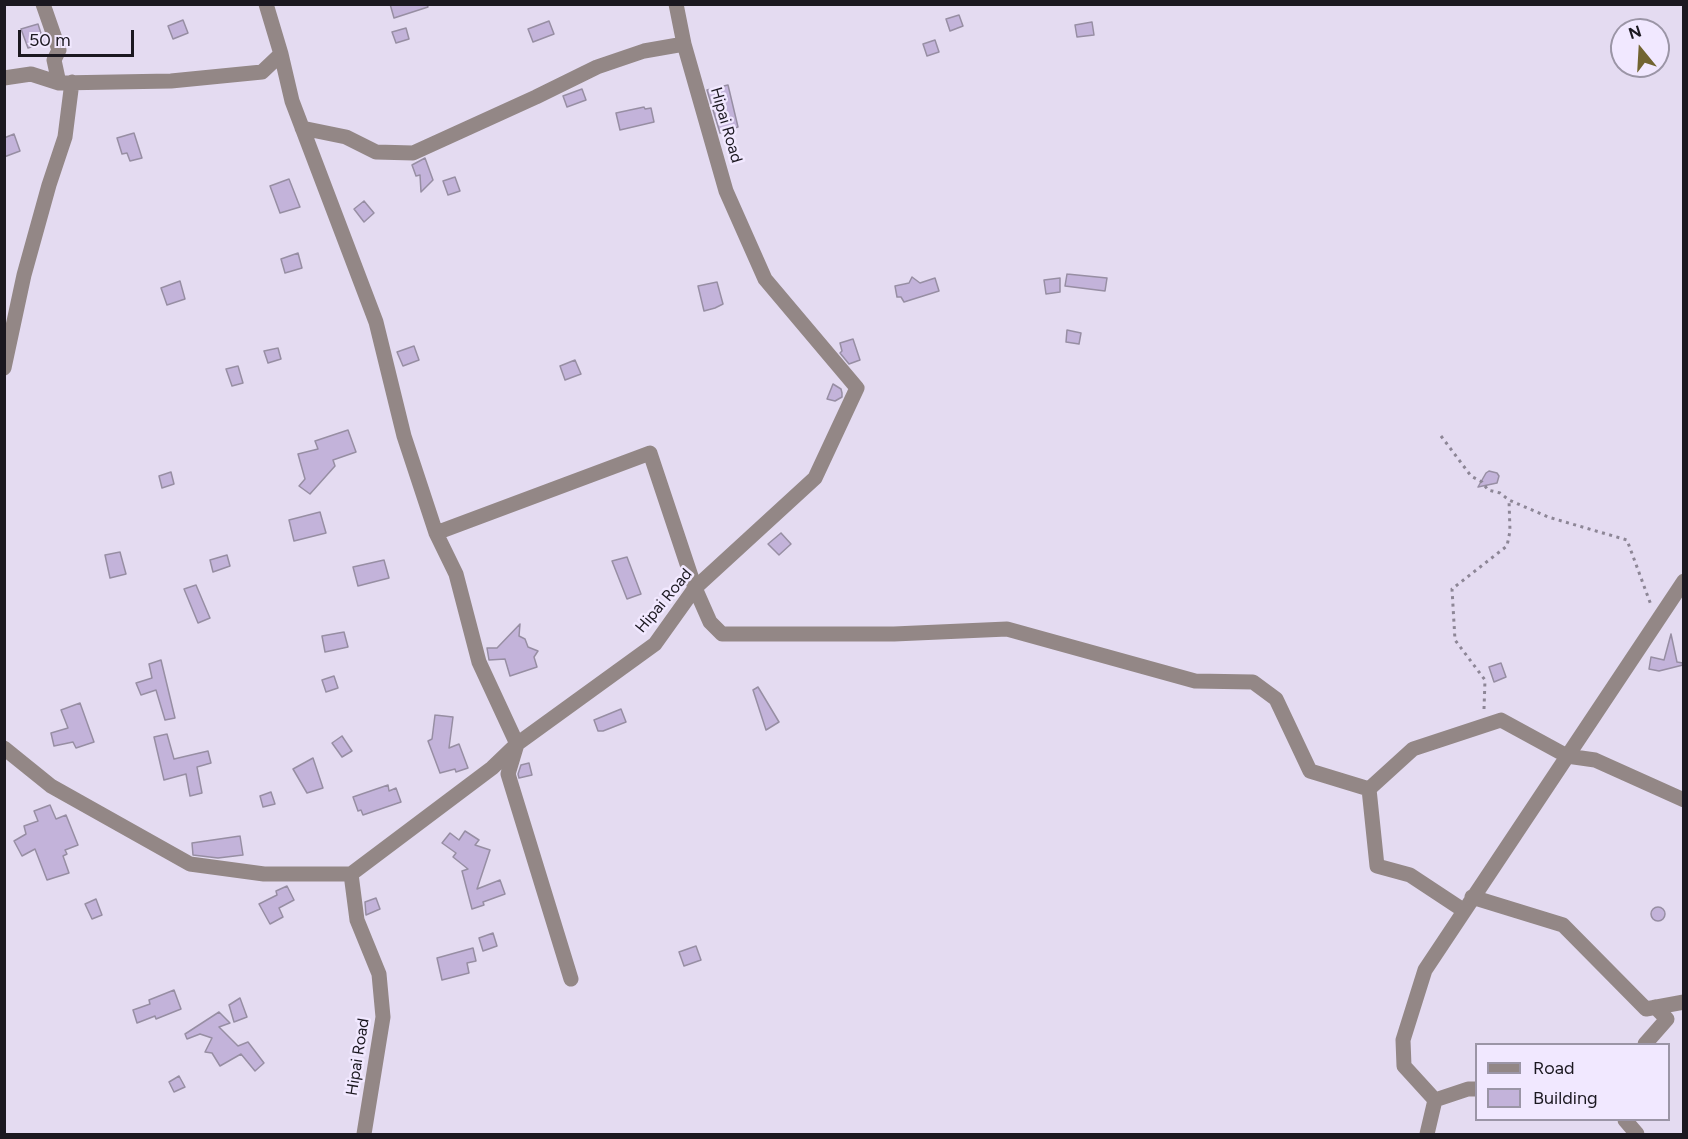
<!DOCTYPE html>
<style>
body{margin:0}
#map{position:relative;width:1688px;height:1139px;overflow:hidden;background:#e4dbf1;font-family:Figtree,sans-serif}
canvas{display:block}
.frame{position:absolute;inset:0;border:6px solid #1b1820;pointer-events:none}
.legend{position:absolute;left:1475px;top:1043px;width:195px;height:78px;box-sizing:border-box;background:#f1e8ff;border:2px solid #9b95a6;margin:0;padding:8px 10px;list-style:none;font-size:18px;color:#1b1820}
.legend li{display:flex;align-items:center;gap:12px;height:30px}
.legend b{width:30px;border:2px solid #9b95a6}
.north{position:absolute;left:1610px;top:18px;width:60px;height:60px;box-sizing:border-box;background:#f1e8ff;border:2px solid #9b95a6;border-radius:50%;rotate:342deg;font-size:16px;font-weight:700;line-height:24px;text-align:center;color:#1b1820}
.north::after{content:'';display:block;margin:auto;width:21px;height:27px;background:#726431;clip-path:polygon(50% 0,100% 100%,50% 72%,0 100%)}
.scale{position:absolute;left:18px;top:30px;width:116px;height:27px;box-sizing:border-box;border:3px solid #1b1820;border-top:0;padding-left:8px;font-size:18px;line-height:21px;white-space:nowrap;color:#1b1820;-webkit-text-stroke:4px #f1e8ff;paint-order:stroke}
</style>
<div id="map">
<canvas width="1688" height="1139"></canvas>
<div class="frame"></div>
<ul class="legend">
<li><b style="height:8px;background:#938786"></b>Road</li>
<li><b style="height:16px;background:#c3b3da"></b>Building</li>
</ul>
<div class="north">N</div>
<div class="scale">50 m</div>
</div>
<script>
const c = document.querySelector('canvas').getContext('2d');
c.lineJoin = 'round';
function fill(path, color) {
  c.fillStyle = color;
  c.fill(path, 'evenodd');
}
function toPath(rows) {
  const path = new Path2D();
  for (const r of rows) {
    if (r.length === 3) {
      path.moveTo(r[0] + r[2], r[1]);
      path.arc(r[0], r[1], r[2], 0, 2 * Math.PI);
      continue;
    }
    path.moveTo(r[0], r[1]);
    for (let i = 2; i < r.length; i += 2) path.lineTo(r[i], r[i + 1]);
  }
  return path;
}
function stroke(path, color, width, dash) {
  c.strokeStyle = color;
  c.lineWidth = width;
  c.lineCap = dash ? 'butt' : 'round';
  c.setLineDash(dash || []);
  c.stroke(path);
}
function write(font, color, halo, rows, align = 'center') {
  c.font = font + ' Figtree,sans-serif';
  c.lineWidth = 5;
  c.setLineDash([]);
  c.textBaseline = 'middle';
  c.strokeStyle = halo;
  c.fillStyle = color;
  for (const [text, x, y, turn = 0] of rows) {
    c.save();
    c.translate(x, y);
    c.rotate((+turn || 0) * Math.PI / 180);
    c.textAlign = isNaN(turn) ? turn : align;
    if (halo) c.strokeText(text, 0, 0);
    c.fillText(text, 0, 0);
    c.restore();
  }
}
const building = toPath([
 [390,4,427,4,428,7,394,18,390,4],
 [959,15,963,26,950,31,946,19,959,15],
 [183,20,188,33,173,39,168,26,183,20],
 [549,21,554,34,533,42,528,29,549,21],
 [1092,22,1094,35,1077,37,1075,25,1092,22],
 [38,24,44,43,28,48,21,29,38,24],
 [406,28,409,39,396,43,392,32,406,28],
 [935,40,939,52,927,56,923,44,935,40],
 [728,85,738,127,720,133,707,90,728,85],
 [582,89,586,100,567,107,563,96,582,89],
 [644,107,645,109,651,108,654,122,620,130,616,113,644,107],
 [134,133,142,158,130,161,127,153,122,154,117,138,134,133],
 [14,134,20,151,4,157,4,138,14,134],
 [425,158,433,180,421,192,420,175,416,176,412,165,425,158],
 [455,177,460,191,448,195,443,181,455,177],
 [289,179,300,207,280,213,270,186,289,179],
 [364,201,374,213,364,222,354,209,364,201],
 [298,253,302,268,285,273,281,259,298,253],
 [1067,274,1107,278,1105,291,1065,286,1067,274],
 [912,277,920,283,935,278,939,291,904,302,901,297,897,297,895,286,909,283,912,277],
 [1060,278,1060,292,1046,294,1044,280,1060,278],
 [180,281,185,299,167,305,161,288,180,281],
 [717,282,723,304,715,308,704,311,698,286,717,282],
 [1067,330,1081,333,1079,344,1066,342,1067,330],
 [853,339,860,360,849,364,840,353,842,351,840,343,853,339],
 [414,346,419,360,403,366,397,352,414,346],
 [278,348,281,359,268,363,264,351,278,348],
 [575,360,581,374,565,380,560,366,575,360],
 [238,366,243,383,232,386,226,369,238,366],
 [833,384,841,389,842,393,842,397,835,401,827,399,833,384],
 [348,430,356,452,333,460,335,466,310,494,299,486,305,479,298,454,318,449,315,441,348,430],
 [1489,471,1497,473,1499,476,1497,483,1478,487,1486,473,1489,471],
 [171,472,174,484,162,488,159,476,171,472],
 [320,512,326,533,294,541,289,520,320,512],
 [781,533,791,544,779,555,768,544,781,533],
 [120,552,126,574,110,578,105,555,120,552],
 [227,555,230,566,213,572,210,560,227,555],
 [627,557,641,594,627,599,612,561,627,557],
 [384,560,389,578,358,586,353,567,384,560],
 [196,585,210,618,198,623,184,589,196,585],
 [520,624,519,636,525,639,528,647,538,651,534,657,537,667,510,676,505,659,489,660,487,648,497,648,520,624],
 [344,632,348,647,325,652,322,636,344,632],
 [1671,634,1677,662,1683,663,1683,665,1659,671,1649,669,1651,657,1664,660,1671,634],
 [161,660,175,718,165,720,156,690,141,695,136,683,152,678,149,664,161,660],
 [1501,663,1506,677,1494,682,1489,667,1501,663],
 [334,676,338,688,326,692,322,680,334,676],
 [758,687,779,722,766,730,753,690,758,687],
 [80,703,94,742,76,748,73,742,54,746,51,733,68,728,61,710,80,703],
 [621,709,626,722,603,731,598,731,594,720,621,709],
 [435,715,453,717,449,748,459,744,468,768,456,772,455,769,440,773,428,741,432,739,435,715],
 [167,734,174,759,208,751,211,763,197,767,202,793,190,796,186,774,164,780,154,737,167,734],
 [342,736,352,751,342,757,332,743,342,736],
 [313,758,323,788,307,793,293,769,313,758],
 [529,763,532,775,519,778,518,774,521,765,529,763],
 [388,785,389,791,396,788,401,802,363,815,361,810,358,811,353,797,388,785],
 [271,792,275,804,263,807,260,796,271,792],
 [50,805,56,819,66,815,78,845,65,850,67,854,63,856,69,873,47,880,35,849,22,856,14,841,26,834,24,826,38,821,34,811,50,805],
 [465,831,479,840,475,845,490,850,477,889,500,880,505,894,483,902,484,905,472,909,462,871,468,869,453,857,456,853,442,843,450,833,459,840,465,831],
 [240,836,243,855,218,858,193,855,192,843,240,836],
 [287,886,294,900,279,908,283,917,270,924,259,904,277,895,276,891,287,886],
 [376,898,380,909,366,915,365,902,376,898],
 [96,899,102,915,92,919,85,904,96,899],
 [1658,914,7],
 [493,933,497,946,483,951,479,938,493,933],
 [696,946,701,960,684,966,679,952,696,946],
 [473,948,476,961,467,963,469,973,442,980,437,958,473,948],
 [174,990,181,1009,156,1019,155,1016,137,1023,133,1010,150,1004,149,1000,174,990],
 [240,998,247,1017,234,1022,229,1005,240,998],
 [219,1012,230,1023,219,1027,238,1046,248,1042,264,1063,255,1071,241,1054,220,1066,212,1053,205,1052,212,1038,200,1034,187,1039,185,1034,219,1012],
 [179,1076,185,1087,174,1092,169,1082,179,1076]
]);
fill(building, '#c3b3da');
stroke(building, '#978ea3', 1.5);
stroke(toPath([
 [1441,436,1471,476,1482,482,1488,490,1500,493,1509,500],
 [1484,709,1485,680,1455,640,1452,589,1507,546,1510,531,1509,500,1548,517,1627,540,1651,605]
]), '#8d8696', 3, [3, 4.5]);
stroke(toPath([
 [266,4,281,54],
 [4,78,31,74,59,83,54,60,59,50,43,4],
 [59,83,171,81,262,72,281,54,292,101,376,322,404,436,436,533,456,574,479,662,517,744,508,774,571,979],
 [302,128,346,137,376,152,413,153,536,97,597,67,644,51,684,44],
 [4,368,24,275,49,185,65,137,72,82],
 [436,533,650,453,695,588,710,622,722,634,894,634,1007,629,1195,681,1253,682,1276,699,1310,771,1369,789],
 [4,748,51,786,190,864,264,874,351,874],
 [1472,897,1563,925,1646,1009,1684,1002],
 [1463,910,1410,875,1377,866,1369,789,1413,749,1501,720,1567,756,1595,760,1684,800],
 [1645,1044,1667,1019,1655,1007],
 [1435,1100,1404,1066,1403,1040,1425,970,1684,581],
 [1435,1100,1468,1089,1476,1089],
 [1625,1120,1637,1134],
 [364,1134,383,1017,379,974,357,920,351,874,492,768,517,744,655,644,695,588,815,478,857,388,765,279,726,191,684,44,676,4],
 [1427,1134,1435,1100]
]), '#938786', 15);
write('16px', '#1b1820', '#f1e8ff', [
 ["Hipai Road",726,125,74],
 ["Hipai Road",664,601,-50],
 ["Hipai Road",358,1057,-81]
]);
</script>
